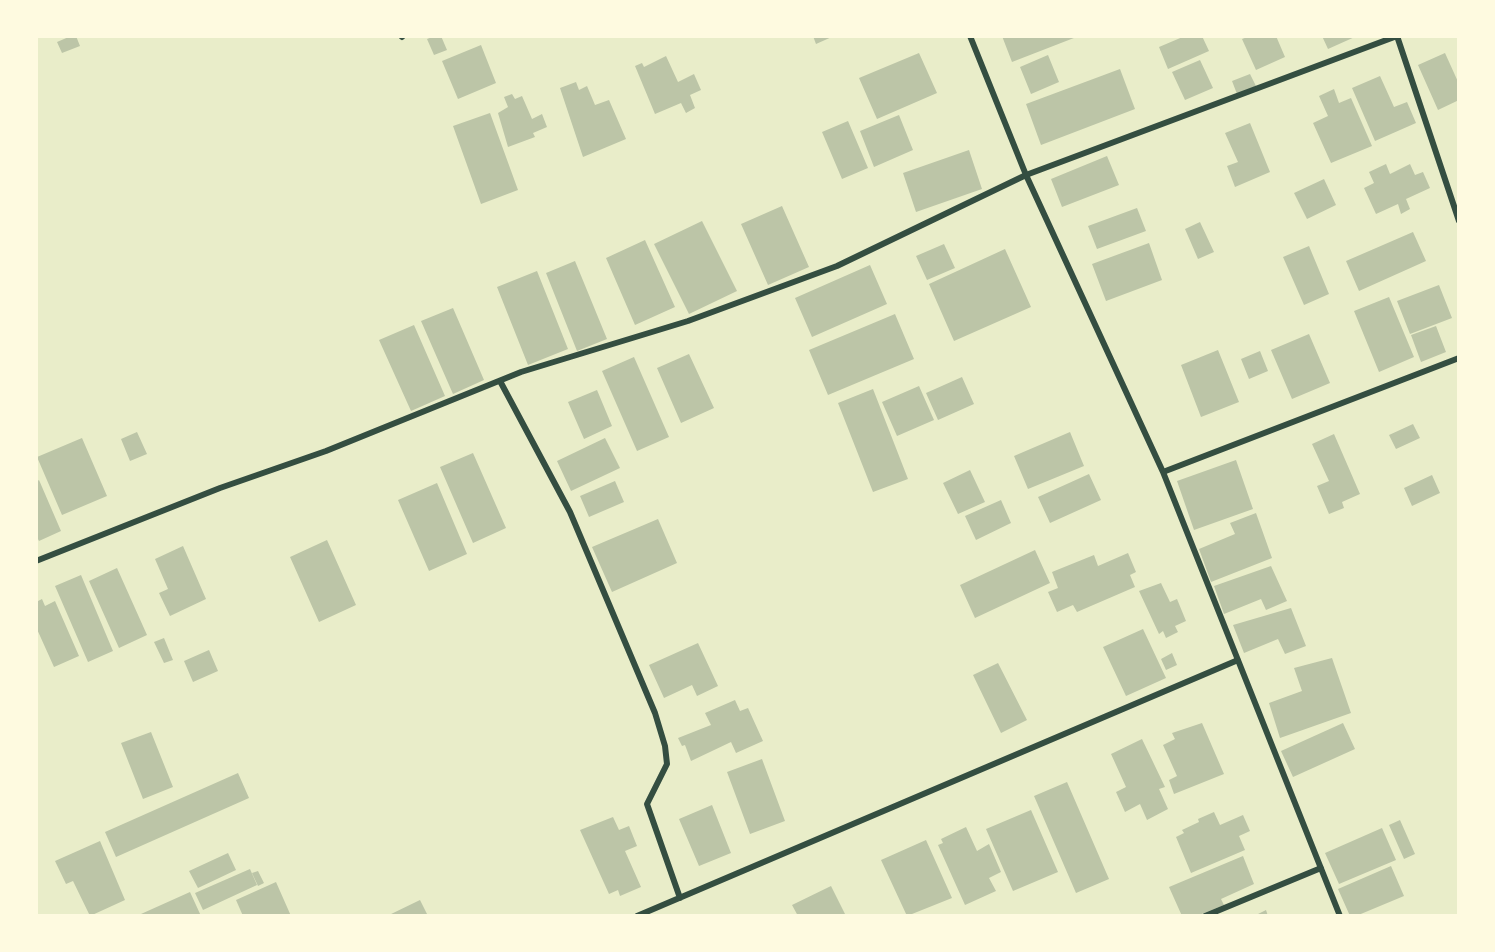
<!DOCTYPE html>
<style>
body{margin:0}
#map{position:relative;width:1495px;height:952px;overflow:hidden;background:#e9edc9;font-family:Barlow,sans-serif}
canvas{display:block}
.frame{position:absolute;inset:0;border:38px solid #fefae0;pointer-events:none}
</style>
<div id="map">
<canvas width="1495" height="952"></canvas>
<div class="frame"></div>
</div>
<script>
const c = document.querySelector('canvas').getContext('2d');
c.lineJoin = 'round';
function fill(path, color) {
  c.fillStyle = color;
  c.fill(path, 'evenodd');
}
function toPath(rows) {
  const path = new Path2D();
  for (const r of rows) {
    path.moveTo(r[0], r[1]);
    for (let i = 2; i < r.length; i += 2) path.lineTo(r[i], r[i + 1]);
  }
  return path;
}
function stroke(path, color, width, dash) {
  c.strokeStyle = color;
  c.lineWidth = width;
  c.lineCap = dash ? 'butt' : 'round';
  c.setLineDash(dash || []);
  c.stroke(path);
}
fill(toPath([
 [71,36,76,36,80,46,62,53,57,42],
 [435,36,441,36,447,50,434,55,427,39],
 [813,36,834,36,816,44],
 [1002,36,1079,36,1012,62],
 [1185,36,1202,36,1209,51,1168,69,1159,47],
 [1250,36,1276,36,1285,57,1256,70,1242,39],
 [1322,36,1357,36,1328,49],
 [481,45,496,83,458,99,442,61],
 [919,53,937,93,877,119,859,78],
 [1445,53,1459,84,1459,100,1438,110,1418,65],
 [1048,55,1059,82,1031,94,1020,67],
 [666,56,678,82,694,74,701,90,690,95,695,108,686,113,681,103,655,114,635,66,642,63,644,67],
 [1200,60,1213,88,1185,100,1172,72],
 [1120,69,1135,109,1041,145,1026,104],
 [1250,74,1256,86,1237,94,1232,81],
 [1380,76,1394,107,1407,102,1416,123,1375,141,1352,88],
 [576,82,579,90,587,86,595,105,609,100,626,139,583,157,560,88],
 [1334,89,1339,103,1351,98,1372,146,1331,163,1313,123,1328,116,1319,96],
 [512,94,515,99,522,96,532,119,542,114,547,127,533,133,535,137,508,147,498,113,508,107,504,97],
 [490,113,518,190,481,204,453,126],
 [899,115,913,150,874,167,860,131],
 [848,121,868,168,842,179,822,132],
 [1250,123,1270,172,1235,187,1227,166,1238,162,1225,133],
 [969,150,982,189,916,212,903,173],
 [1107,156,1119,185,1062,207,1051,179],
 [1386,164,1390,174,1410,164,1415,175,1423,172,1430,188,1406,199,1410,209,1401,214,1398,204,1376,214,1364,188,1374,183,1369,172],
 [1324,179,1336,205,1307,219,1294,193],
 [782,206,809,267,768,285,741,224],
 [1137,208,1146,231,1097,249,1088,226],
 [702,221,737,291,689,314,654,244],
 [1200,222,1214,252,1198,259,1185,229],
 [1413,232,1426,261,1359,291,1346,261],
 [645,240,675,307,635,325,606,258],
 [1149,243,1162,280,1106,301,1092,264],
 [944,244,955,268,927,280,916,256],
 [1309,246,1329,294,1304,305,1283,257],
 [1005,249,1031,307,954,341,929,284],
 [575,261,607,339,577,351,546,273],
 [870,265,887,304,812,337,795,298],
 [537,271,568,349,528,365,497,287],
 [1439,285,1452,318,1410,334,1397,301],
 [1389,297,1414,357,1379,372,1354,311],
 [453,308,484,380,453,394,421,321],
 [895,314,914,359,828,395,809,350],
 [414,325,445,396,411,411,379,340],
 [1436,326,1446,352,1421,362,1411,335],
 [1309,334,1330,383,1292,399,1271,350],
 [1218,350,1239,402,1201,417,1181,365],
 [1260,351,1268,371,1249,379,1241,359],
 [689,354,714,408,681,423,657,368],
 [634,357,669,437,637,451,602,371],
 [962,377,974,404,938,420,926,393],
 [919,386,934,420,897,436,882,402],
 [873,389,908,479,873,492,838,403],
 [597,390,612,426,584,439,568,402],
 [1413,424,1420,438,1396,449,1389,435],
 [137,432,147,454,130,461,121,439],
 [1070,432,1084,466,1028,489,1014,456],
 [1334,434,1360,494,1342,502,1344,508,1329,514,1317,486,1329,481,1312,444],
 [82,438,107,496,62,515,37,457],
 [605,438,620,468,571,491,557,461],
 [473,453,506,528,473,543,440,467],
 [1236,460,1253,509,1194,530,1177,481],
 [970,470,985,502,958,514,943,483],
 [1089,474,1101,500,1050,523,1038,497],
 [1432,475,1440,493,1412,506,1404,488],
 [39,480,61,531,39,541,36,535,36,482],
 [615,481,624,502,589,517,580,496],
 [437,483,467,554,429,571,398,500],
 [1001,500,1011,523,976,540,965,516],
 [1256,513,1272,558,1211,582,1199,549,1235,534,1230,523],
 [658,519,677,563,612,592,592,547],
 [327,540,356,605,319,622,290,557],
 [183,546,206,599,170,616,159,593,168,589,155,559],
 [1035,550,1050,583,975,618,960,585],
 [1128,553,1136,572,1130,575,1135,587,1077,612,1073,605,1057,612,1048,592,1058,588,1052,572,1094,555,1098,566],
 [1271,566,1287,601,1266,610,1261,599,1224,614,1214,586],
 [117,568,147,635,119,648,89,581],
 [81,575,113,651,88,662,55,586],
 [1161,583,1170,602,1177,599,1186,621,1175,626,1178,632,1166,638,1163,631,1159,634,1139,591],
 [42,599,45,606,55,601,79,656,54,667,36,627,36,602],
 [1291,608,1306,646,1285,654,1278,639,1244,653,1233,625],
 [1143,629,1166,678,1126,696,1103,647],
 [164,638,173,660,164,663,154,642],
 [698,643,718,686,697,696,692,685,664,698,649,665],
 [209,650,218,671,193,682,184,661],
 [1172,653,1177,665,1166,670,1161,659],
 [1332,658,1351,713,1280,738,1269,703,1302,691,1294,668],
 [998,663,1027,720,1001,733,973,675],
 [735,700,740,711,748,708,763,741,736,753,731,742,691,761,685,745,682,746,678,738,711,725,705,713],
 [1202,723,1224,774,1174,794,1169,780,1177,776,1163,745,1175,739,1172,733],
 [1343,723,1355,749,1293,777,1281,751],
 [151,732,173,787,143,799,121,743],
 [1142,739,1165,787,1159,789,1168,809,1147,820,1140,804,1125,812,1116,792,1126,787,1111,754],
 [762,759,785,821,750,834,727,772],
 [238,773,249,798,116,857,105,832],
 [1067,782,1109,879,1076,893,1034,796],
 [712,805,731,853,699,866,679,819],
 [1031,810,1058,872,1013,891,986,829],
 [1214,812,1220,825,1243,815,1250,831,1239,836,1245,850,1191,873,1176,837,1184,833,1182,830,1199,822,1198,819],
 [613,817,619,830,629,826,637,846,625,851,641,887,620,896,618,890,609,894,580,830],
 [1400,820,1415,854,1404,859,1389,825],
 [966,827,977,851,989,844,1001,872,989,878,996,891,965,905,938,845,943,843,941,839],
 [1382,828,1396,860,1339,884,1325,853],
 [926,840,952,898,907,916,881,860],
 [100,841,125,900,90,916,73,881,66,884,55,861],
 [228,853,236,870,198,888,189,871],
 [1243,856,1254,884,1221,899,1224,905,1197,916,1182,916,1169,887],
 [1391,866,1404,896,1356,916,1350,916,1338,889],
 [250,869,257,885,203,910,195,893],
 [258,871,264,883,258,886,252,873],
 [276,882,291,916,243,916,236,900],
 [831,886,846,916,798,916,792,905],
 [190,892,201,916,142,916,141,914],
 [420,900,428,916,387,916],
 [1266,910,1268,916,1254,916]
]), '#bcc5a7');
stroke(toPath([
 [401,36,402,37],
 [970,36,1026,175,1163,472,1340,916],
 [500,381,570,512,655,713,665,746,667,764,647,804,680,898],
 [1163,472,1459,358],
 [36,561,220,488,326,451,521,372,688,321,837,266,1026,175,1397,36,1459,221],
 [637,916,1238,660],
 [1205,916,1321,868]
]), '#344e41', 6);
</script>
